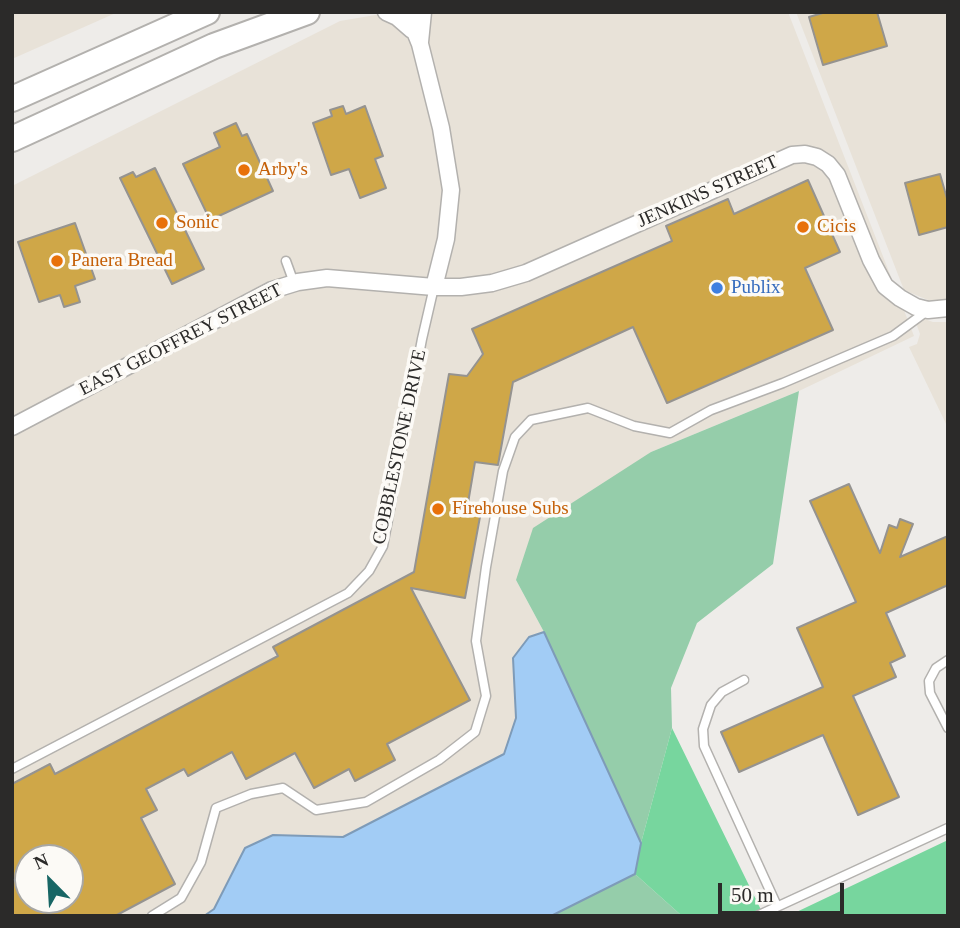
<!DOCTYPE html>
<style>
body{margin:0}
#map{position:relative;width:960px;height:928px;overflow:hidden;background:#eeece9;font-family:"Times New Roman",serif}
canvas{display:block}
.frame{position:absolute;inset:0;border:14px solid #2b2a29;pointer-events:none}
.north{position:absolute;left:14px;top:844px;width:70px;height:70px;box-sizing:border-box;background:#fcfaf6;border:2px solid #a8a7a4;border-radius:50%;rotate:336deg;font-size:19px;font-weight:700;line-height:28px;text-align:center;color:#2b2a29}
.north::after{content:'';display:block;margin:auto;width:24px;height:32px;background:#186665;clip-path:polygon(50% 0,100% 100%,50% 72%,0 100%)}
.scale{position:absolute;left:718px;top:883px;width:126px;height:32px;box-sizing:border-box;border:4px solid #2b2a29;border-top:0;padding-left:9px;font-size:21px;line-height:24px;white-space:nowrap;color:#2b2a29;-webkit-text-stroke:5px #fcfaf6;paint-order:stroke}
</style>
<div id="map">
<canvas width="960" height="928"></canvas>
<div class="frame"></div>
<div class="north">N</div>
<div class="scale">50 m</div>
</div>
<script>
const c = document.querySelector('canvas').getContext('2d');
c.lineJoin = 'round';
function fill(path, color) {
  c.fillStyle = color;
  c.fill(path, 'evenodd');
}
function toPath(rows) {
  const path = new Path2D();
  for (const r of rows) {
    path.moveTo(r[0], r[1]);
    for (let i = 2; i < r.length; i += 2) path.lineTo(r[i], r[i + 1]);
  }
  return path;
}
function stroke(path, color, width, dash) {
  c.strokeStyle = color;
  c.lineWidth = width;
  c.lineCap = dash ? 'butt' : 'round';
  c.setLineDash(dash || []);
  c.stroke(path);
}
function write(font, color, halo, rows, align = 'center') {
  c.font = font + ' "Times New Roman",serif';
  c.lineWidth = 7;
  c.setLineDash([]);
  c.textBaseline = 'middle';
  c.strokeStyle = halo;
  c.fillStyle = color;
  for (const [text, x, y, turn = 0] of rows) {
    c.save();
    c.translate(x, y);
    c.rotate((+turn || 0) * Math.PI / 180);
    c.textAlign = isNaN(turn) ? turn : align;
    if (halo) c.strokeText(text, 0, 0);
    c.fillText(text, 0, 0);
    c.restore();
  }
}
fill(toPath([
 [12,12,118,12,12,59],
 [393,12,788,12,914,336,799,391,651,452,516,580,544,632,529,637,514,658,516,718,504,754,343,837,273,835,245,847,214,909,204,916,12,916,12,186,340,21],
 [28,858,70,858,70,900,28,900],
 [796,12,945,12,948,23,948,303,935,303,904,290],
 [913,315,933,322,948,322,948,428,909,347,917,344,920,334]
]), '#e8e2d8');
fill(toPath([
 [799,391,773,564,697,623,671,688,672,728,641,843,544,632,516,580,533,528,651,452],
 [635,874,682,916,559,916,557,913]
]), '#95cdaa');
fill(toPath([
 [672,728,764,916,682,916,635,874,641,843],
 [948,840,948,916,788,916]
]), '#77d69e');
const water = toPath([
 [544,632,641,843,635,874,551,916,204,916,214,909,245,848,273,835,343,837,504,754,516,718,513,658,529,637,544,632]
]);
fill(water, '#a2ccf5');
stroke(water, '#7e9bb8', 2);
const building = toPath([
 [826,12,877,12,887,46,823,65,809,17,826,12],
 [343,106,346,114,365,106,383,156,375,159,386,188,360,198,349,169,331,175,313,123,332,116,330,110,343,106],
 [236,123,242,136,247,134,273,191,210,220,183,164,220,147,214,133,236,123],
 [155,168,204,269,172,284,120,178,133,172,136,177,155,168],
 [940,174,948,202,948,227,919,235,905,183,940,174],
 [808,180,840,252,805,268,833,330,667,403,633,327,513,382,498,465,475,462,468,503,482,506,465,598,411,588,470,700,387,744,395,760,355,781,349,769,314,788,295,753,246,779,232,752,188,776,184,769,146,789,157,810,141,818,175,884,115,916,12,916,12,784,50,764,55,774,278,656,273,647,414,572,449,374,467,376,483,354,472,329,672,241,666,226,728,199,734,214,808,180],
 [28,858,70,858,70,900,28,900,28,858],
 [75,223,95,279,75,286,80,302,64,307,60,295,39,302,18,242,75,223],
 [849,484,880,553,889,525,897,528,900,519,913,524,900,557,948,536,948,585,886,613,905,656,890,663,896,677,853,696,899,797,858,815,823,735,739,772,721,732,823,687,797,628,856,602,810,501,849,484]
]);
fill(building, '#cfa748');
stroke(building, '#959390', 2);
const service = toPath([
 [286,261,294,283],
 [948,660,936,668,929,681,930,693,948,728],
 [744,680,722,692,711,705,703,729,704,746,777,906],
 [12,769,348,593,369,571,383,546,422,339,434,287],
 [152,916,181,898,201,862,216,808,251,794,283,788,316,810,366,802,439,760,475,732,486,696,476,641,486,567,503,471,515,437,531,420,588,408,634,426,670,433,711,410,783,383,893,336,927,311],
 [757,916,948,828]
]);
const minor = toPath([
 [386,12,397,17,412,30],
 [407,12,420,44,441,128,451,190,446,239,434,287],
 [420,42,423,12],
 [12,427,272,290,298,282,327,278,434,287,461,287,492,283,526,273,792,155,805,154,817,157,828,164,837,175,871,260,885,286,900,298,916,307,928,310,948,308]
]);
const primary = toPath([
 [12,99,207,12],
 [12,139,214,46,307,12]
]);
stroke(service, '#b3b1ae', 11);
stroke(minor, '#b3b1ae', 19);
stroke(primary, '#b3b1ae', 28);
stroke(service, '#fff', 8);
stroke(minor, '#fff', 16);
stroke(primary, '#fff', 24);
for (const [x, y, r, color] of [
 [244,170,7,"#e8710a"],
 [162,223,7,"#e8710a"],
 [803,227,7,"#e8710a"],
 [57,261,7,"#e8710a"],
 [717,288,7,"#3f7fe0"],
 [438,509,7,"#e8710a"]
]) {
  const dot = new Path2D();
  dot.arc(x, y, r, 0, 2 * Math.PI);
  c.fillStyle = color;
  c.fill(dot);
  stroke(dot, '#fcfaf6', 2.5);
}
write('19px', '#c56008', '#fcfaf6', [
 ["Arby's",258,170],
 ["Sonic",176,223],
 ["Cicis",817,227],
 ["Panera Bread",71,261],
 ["Firehouse Subs",452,509]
], 'left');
write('19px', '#2b2a29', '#fcfaf6', [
 ["JENKINS STREET",708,192,-24],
 ["EAST GEOFFREY STREET",181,340,-27],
 ["COBBLESTONE DRIVE",400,447,-78]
]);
write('19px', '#366cbe', '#fcfaf6', [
 ["Publix",731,288]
], 'left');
</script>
